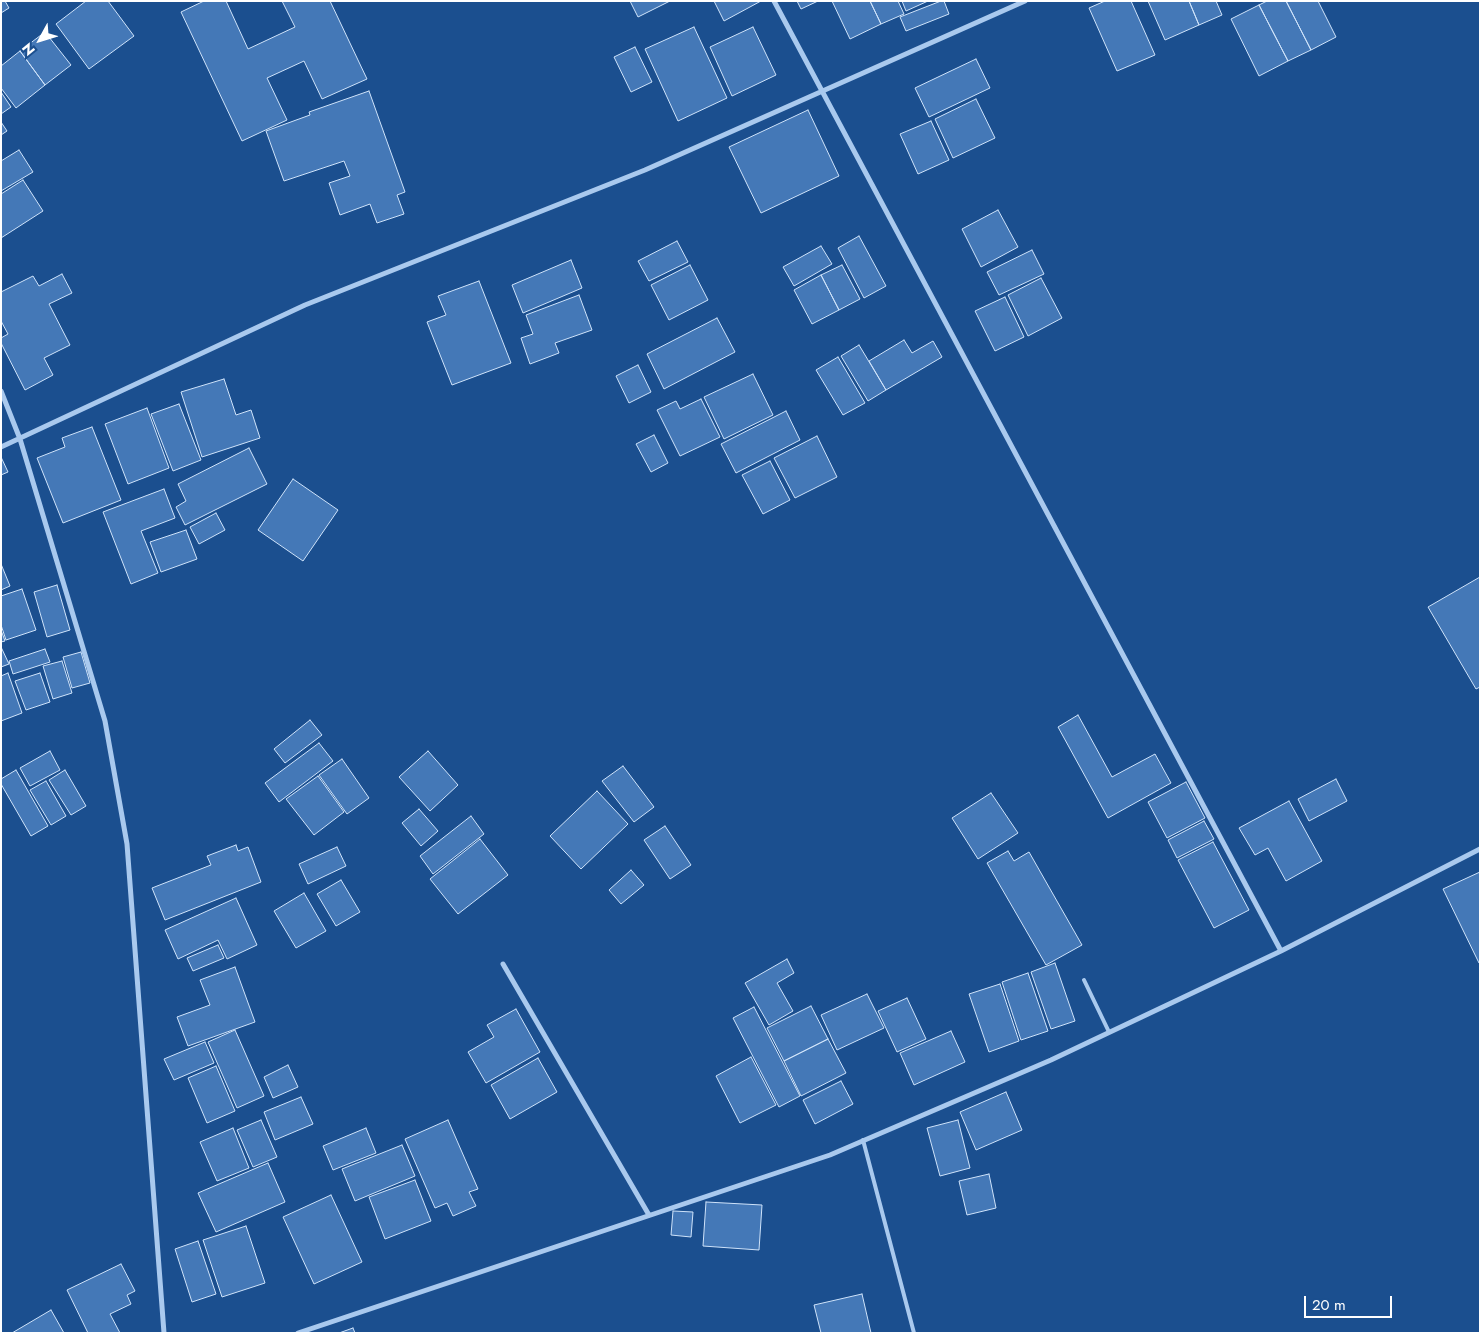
<!DOCTYPE html>
<style>
body{margin:0}
#map{position:relative;width:1481px;height:1334px;overflow:hidden;background:#1b4f8f;font-family:Jost,sans-serif}
canvas{display:block}
.frame{position:absolute;inset:0;border:2px solid #fff;pointer-events:none}
.north{position:absolute;left:15px;top:15px;width:50px;height:50px;-webkit-text-stroke:4px #1b4f8f;paint-order:stroke;rotate:231deg;font-size:14px;font-weight:700;line-height:20px;text-align:center;color:#fff}
.north::after{content:'';display:block;margin:auto;width:18px;height:22px;background:#fff;clip-path:polygon(50% 0,100% 100%,50% 72%,0 100%)}
.scale{position:absolute;left:1304px;top:1296px;width:88px;height:22px;box-sizing:border-box;border:2px solid #fff;border-top:0;padding-left:6px;font-size:15px;line-height:18px;white-space:nowrap;color:#fff;-webkit-text-stroke:4px #1b4f8f;paint-order:stroke}
</style>
<div id="map">
<canvas width="1481" height="1334"></canvas>
<div class="frame"></div>
<div class="north">N</div>
<div class="scale">20 m</div>
</div>
<script>
const c = document.querySelector('canvas').getContext('2d');
c.lineJoin = 'round';
function fill(path, color) {
  c.fillStyle = color;
  c.fill(path, 'evenodd');
}
function toPath(rows) {
  const path = new Path2D();
  for (const r of rows) {
    path.moveTo(r[0], r[1]);
    for (let i = 2; i < r.length; i += 2) path.lineTo(r[i], r[i + 1]);
  }
  return path;
}
function stroke(path, color, width, dash) {
  c.strokeStyle = color;
  c.lineWidth = width;
  c.lineCap = dash ? 'butt' : 'round';
  c.setLineDash(dash || []);
  c.stroke(path);
}
const building = toPath([
 [1,1,5,1,9,8,1,13,1,1],
 [86,1,108,1,134,36,89,69,56,24,86,1],
 [204,1,226,1,248,49,295,27,282,1,330,1,367,79,322,99,304,61,267,78,287,120,242,141,181,12,204,1],
 [630,1,670,1,638,17,630,1],
 [714,1,761,1,724,21,714,1],
 [797,1,818,1,801,9,797,1],
 [832,1,870,1,881,24,850,39,832,1],
 [870,1,898,1,904,14,881,24,870,1],
 [902,1,928,1,906,11,902,1],
 [941,1,944,1,949,14,906,31,900,17,941,1],
 [1105,1,1131,1,1155,55,1117,71,1089,8,1105,1],
 [1148,1,1189,1,1199,25,1165,40,1148,1],
 [1189,1,1216,1,1222,15,1199,25,1189,1],
 [1267,1,1286,1,1311,50,1288,61,1259,5,1267,1],
 [1286,1,1318,1,1336,37,1311,50,1286,1],
 [1259,5,1288,61,1259,76,1231,19,1259,5],
 [694,27,727,98,678,121,645,49,694,27],
 [753,27,776,75,732,96,710,47,753,27],
 [45,32,71,65,45,85,20,51,45,32],
 [635,47,652,82,631,92,614,57,635,47],
 [20,51,45,85,16,108,1,88,1,66,20,51],
 [976,59,990,88,929,117,915,88,976,59],
 [369,91,405,192,397,195,404,214,377,223,370,204,340,215,329,183,350,176,344,161,284,181,266,131,310,115,309,112,369,91],
 [1,92,11,107,1,114,1,92],
 [976,99,995,138,953,158,935,119,976,99],
 [808,110,839,176,761,213,729,147,808,110],
 [931,121,949,160,918,174,900,134,931,121],
 [1,122,7,131,1,135,1,122],
 [19,150,33,172,1,191,1,161,19,150],
 [23,180,43,211,1,238,1,194,23,180],
 [998,210,1018,247,981,267,962,229,998,210],
 [859,236,886,286,864,298,838,248,859,236],
 [677,241,688,262,649,281,638,261,677,241],
 [821,246,832,264,794,286,783,267,821,246],
 [1032,250,1044,274,999,295,987,272,1032,250],
 [571,260,582,288,523,313,512,285,571,260],
 [690,265,708,300,669,320,651,285,690,265],
 [842,265,860,299,839,310,821,275,842,265],
 [62,274,72,293,49,304,70,345,44,358,53,375,25,390,1,343,1,338,8,334,1,321,1,292,33,276,39,286,62,274],
 [821,275,839,310,812,324,794,290,821,275],
 [1041,278,1062,318,1028,336,1008,295,1041,278],
 [479,281,511,363,452,385,427,322,446,315,438,296,479,281],
 [579,295,592,330,555,343,559,353,530,364,521,338,533,334,526,315,579,295],
 [1005,297,1024,337,995,351,975,311,1005,297],
 [717,318,735,352,664,389,647,354,717,318],
 [904,340,912,353,933,341,942,357,886,390,869,361,904,340],
 [859,345,886,390,868,401,841,356,859,345],
 [838,357,865,403,843,415,816,370,838,357],
 [638,365,651,392,629,403,616,376,638,365],
 [753,374,773,415,724,439,704,397,753,374],
 [224,379,236,415,251,410,260,438,202,457,181,392,224,379],
 [701,399,720,437,680,456,657,410,676,401,680,409,701,399],
 [179,404,201,460,173,471,151,414,179,404],
 [147,408,169,468,128,484,105,424,147,408],
 [786,411,800,440,736,473,721,444,786,411],
 [92,427,121,500,63,523,37,458,65,447,62,438,92,427],
 [654,435,668,463,651,472,636,444,654,435],
 [817,436,837,477,795,498,774,458,817,436],
 [249,448,267,484,185,525,176,507,186,501,178,484,249,448],
 [1,457,8,472,1,475,1,457],
 [770,461,790,500,763,514,742,475,770,461],
 [293,479,338,510,303,561,258,530,293,479],
 [164,489,175,518,141,531,158,573,131,584,103,512,164,489],
 [216,513,225,530,199,544,190,527,216,513],
 [186,530,197,559,161,572,150,542,186,530],
 [1,564,10,586,1,590,1,564],
 [1480,577,1480,687,1476,689,1428,607,1480,577],
 [57,585,70,630,47,637,34,592,57,585],
 [22,589,36,630,6,640,1,625,1,596,22,589],
 [1,630,5,641,1,642,1,630],
 [1,647,9,664,1,667,1,647],
 [45,649,50,662,13,674,9,661,45,649],
 [81,652,90,683,72,688,63,657,81,652],
 [62,661,72,693,53,699,43,666,62,661],
 [8,673,22,713,1,721,1,676,8,673],
 [40,673,50,702,26,710,15,681,40,673],
 [1078,715,1112,777,1155,754,1171,783,1108,818,1058,727,1078,715],
 [310,720,322,735,285,763,274,749,310,720],
 [319,743,333,761,279,802,265,783,319,743],
 [50,751,60,770,30,786,20,768,50,751],
 [428,751,458,785,430,811,399,777,428,751],
 [342,759,369,798,347,814,319,775,342,759],
 [623,766,654,807,634,822,602,781,623,766],
 [16,770,48,826,31,836,1,784,1,779,16,770],
 [65,770,86,806,71,815,49,780,65,770],
 [318,776,344,812,314,835,286,799,318,776],
 [1336,779,1347,801,1309,821,1298,799,1336,779],
 [46,781,66,816,51,825,30,790,46,781],
 [1186,782,1205,818,1167,838,1148,802,1186,782],
 [597,791,628,824,581,869,550,836,597,791],
 [991,793,1018,833,978,859,952,818,991,793],
 [1289,801,1322,861,1286,881,1268,848,1255,855,1239,828,1289,801],
 [419,809,438,831,421,846,402,823,419,809],
 [471,816,484,834,433,874,420,856,471,816],
 [1204,821,1214,839,1177,858,1168,840,1204,821],
 [665,826,691,865,670,879,644,840,665,826],
 [480,839,508,875,458,914,430,879,480,839],
 [1213,842,1249,910,1214,928,1178,860,1213,842],
 [236,845,238,851,248,847,261,882,165,920,152,888,211,865,207,856,236,845],
 [337,847,346,866,308,884,299,864,337,847],
 [1008,851,1014,861,1029,852,1082,945,1046,965,987,863,1008,851],
 [631,870,644,885,621,904,609,890,631,870],
 [1480,872,1480,963,1479,963,1443,889,1480,872],
 [341,880,360,912,336,926,317,894,341,880],
 [304,893,326,931,296,948,274,911,304,893],
 [236,898,257,945,227,959,218,940,178,959,165,930,236,898],
 [218,945,224,958,193,971,187,958,218,945],
 [787,959,794,973,777,983,793,1011,769,1025,745,983,787,959],
 [1055,963,1075,1021,1051,1029,1031,972,1055,963],
 [235,967,255,1022,188,1046,177,1017,210,1005,200,980,235,967],
 [1028,973,1048,1031,1021,1040,1002,982,1028,973],
 [1000,984,1019,1041,989,1052,969,994,1000,984],
 [867,994,884,1028,837,1050,821,1015,867,994],
 [907,998,926,1039,897,1052,878,1011,907,998],
 [811,1006,828,1039,784,1061,767,1028,811,1006],
 [754,1007,800,1096,779,1107,733,1018,754,1007],
 [516,1009,540,1052,486,1083,468,1052,494,1037,487,1025,516,1009],
 [235,1030,264,1096,237,1108,208,1042,235,1030],
 [951,1031,965,1062,914,1085,900,1053,951,1031],
 [828,1039,846,1073,801,1096,784,1061,828,1039],
 [205,1042,214,1063,174,1080,164,1059,205,1042],
 [751,1057,776,1105,740,1123,716,1076,751,1057],
 [538,1058,557,1092,510,1119,491,1085,538,1058],
 [288,1065,298,1087,273,1098,264,1077,288,1065],
 [216,1066,235,1111,207,1123,188,1078,216,1066],
 [841,1081,853,1104,815,1124,803,1100,841,1081],
 [1006,1092,1022,1130,976,1150,960,1112,1006,1092],
 [301,1097,313,1124,275,1140,264,1112,301,1097],
 [261,1120,277,1157,253,1167,237,1130,261,1120],
 [448,1120,478,1189,469,1192,476,1206,453,1216,447,1203,435,1208,405,1139,448,1120],
 [958,1120,970,1168,940,1176,927,1128,958,1120],
 [233,1128,249,1168,217,1181,200,1142,233,1128],
 [366,1128,376,1153,333,1170,323,1146,366,1128],
 [402,1145,415,1176,355,1201,342,1169,402,1145],
 [268,1163,285,1202,216,1232,198,1193,268,1163],
 [989,1174,996,1208,967,1215,959,1181,989,1174],
 [415,1180,431,1221,385,1239,369,1197,415,1180],
 [331,1195,362,1262,314,1284,283,1217,331,1195],
 [706,1202,762,1205,759,1250,703,1246,706,1202],
 [673,1211,693,1212,691,1237,671,1235,673,1211],
 [246,1226,265,1283,222,1297,203,1240,246,1226],
 [198,1241,216,1294,192,1302,175,1249,198,1241],
 [121,1264,135,1291,127,1295,131,1304,110,1314,120,1333,88,1333,67,1290,121,1264],
 [862,1294,871,1333,821,1333,814,1305,862,1294],
 [51,1310,64,1333,12,1333,51,1310],
 [353,1328,355,1333,339,1333,353,1328]
]);
fill(building, '#4478b7');
stroke(building, '#cfe3fa', 1);
stroke(toPath([
 [1084,980,1109,1032],
 [863,1140,914,1333]
]), '#a9c9ee', 4);
stroke(toPath([
 [774,1,1281,951],
 [1,391,20,439,105,721,127,844,164,1333],
 [1,447,305,305,645,170,1025,1],
 [503,964,649,1215],
 [298,1333,830,1155,1051,1060,1281,951,1480,849]
]), '#a9c9ee', 5);
</script>
